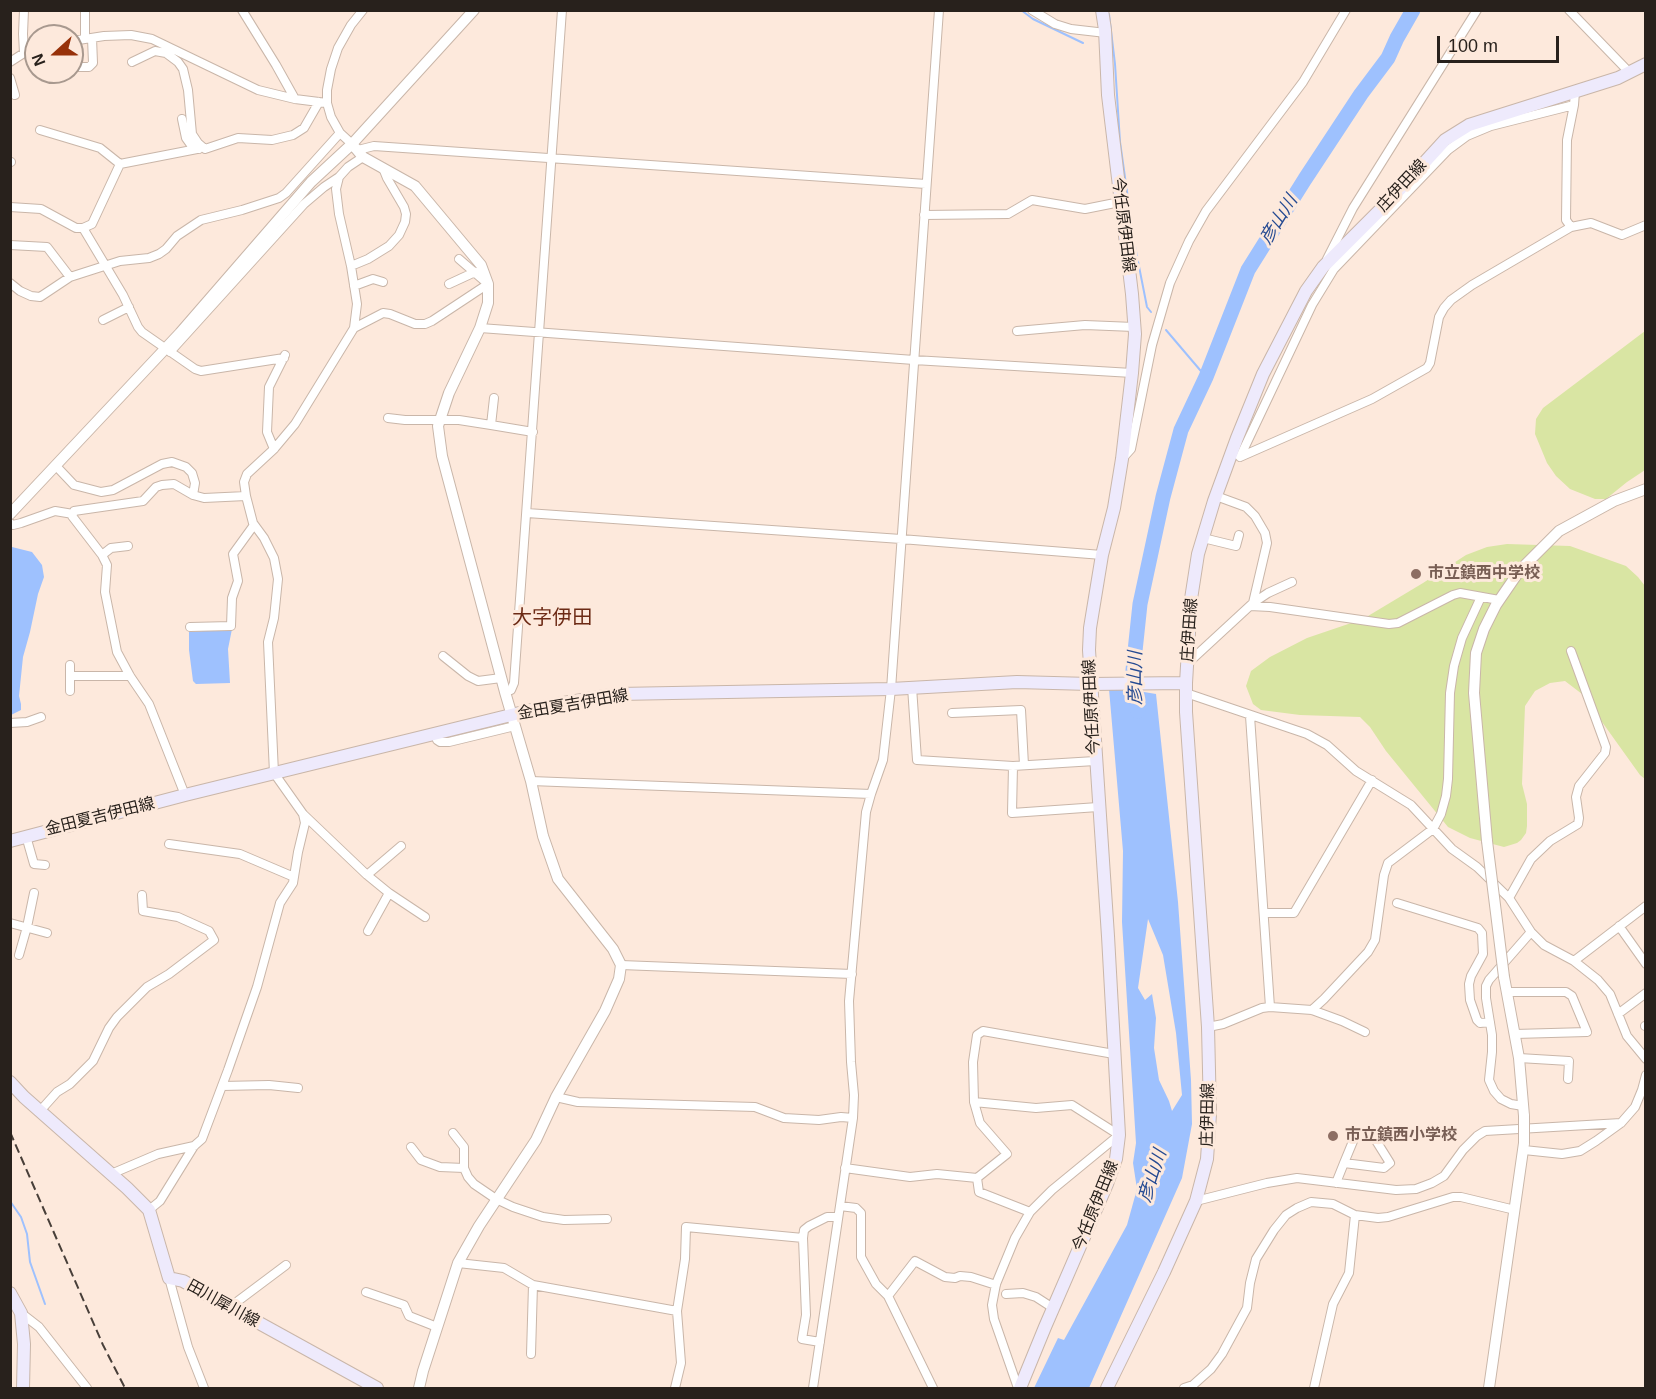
<!DOCTYPE html>
<meta charset="utf-8">
<style>
body{margin:0}
#map{position:relative;width:1656px;height:1399px;overflow:hidden;background:#fde9dc;font-family:Arial,sans-serif}
canvas{display:block}
.frame{position:absolute;inset:0;border:12px solid #28211c;pointer-events:none}
.north{position:absolute;left:24px;top:24px;width:60px;height:60px;box-sizing:border-box;background:#fde9dc;border:2px solid #a8998f;border-radius:50%;rotate:249deg;font-size:16px;font-weight:700;line-height:24px;text-align:center;color:#28211c}
.north::after{content:'';display:block;margin:auto;width:21px;height:27px;background:#973109;clip-path:polygon(50% 0,100% 100%,50% 72%,0 100%)}
.scale{position:absolute;left:1437px;top:36px;width:122px;height:27px;box-sizing:border-box;border:3px solid #28211c;border-top:0;padding-left:8px;font-size:18px;line-height:21px;white-space:nowrap;color:#28211c;-webkit-text-stroke:4px #fde9dc;paint-order:stroke}
</style>
<div id="map">
<canvas width="1656" height="1399"></canvas>
<div class="frame"></div>
<div class="north">N</div>
<div class="scale">100 m</div>
</div>
<script>
const c = document.querySelector('canvas').getContext('2d');
c.lineJoin = 'round';
function fill(path, color) {
  c.fillStyle = color;
  c.fill(path, 'evenodd');
}
function toPath(rows) {
  const path = new Path2D();
  for (const r of rows) {
    path.moveTo(r[0], r[1]);
    for (let i = 2; i < r.length; i += 2) path.lineTo(r[i], r[i + 1]);
  }
  return path;
}
function stroke(path, color, width, dash) {
  c.strokeStyle = color;
  c.lineWidth = width;
  c.lineCap = dash ? 'butt' : 'round';
  c.setLineDash(dash || []);
  c.stroke(path);
}
function write(font, color, halo, rows, align = 'center') {
  c.font = font + ' Arial,"Noto Sans JP",sans-serif';
  c.lineWidth = 6;
  c.setLineDash([]);
  c.textBaseline = 'middle';
  c.strokeStyle = halo;
  c.fillStyle = color;
  for (const [text, x, y, turn = 0] of rows) {
    c.save();
    c.translate(x, y);
    c.rotate((+turn || 0) * Math.PI / 180);
    c.textAlign = isNaN(turn) ? turn : align;
    if (halo) c.strokeText(text, 0, 0);
    c.fillText(text, 0, 0);
    c.restore();
  }
}
fill(toPath([
 [1645,331,1645,470,1627,482,1606,499,1595,499,1570,489,1556,476,1547,463,1535,434,1536,419,1543,408],
 [1507,544,1570,546,1626,566,1638,577,1645,586,1645,779,1640,775,1582,694,1565,681,1550,683,1535,691,1525,706,1522,784,1527,804,1527,826,1526,833,1521,840,1517,843,1504,847,1470,838,1448,827,1386,751,1370,727,1360,717,1300,715,1261,710,1253,704,1246,686,1251,671,1270,657,1307,638,1363,619,1423,583,1466,555,1487,547]
]), '#d9e5a3');
fill(toPath([
 [12,547,32,552,42,565,44,577,38,594,30,632,23,657,19,696,21,704,21,710,11,715],
 [232,629,228,649,230,683,196,684,193,681,189,650,189,632],
 [1109,689,1132,690,1156,694,1178,902,1191,1080,1192,1124,1182,1178,1089,1388,1034,1388,1058,1338,1064,1340,1127,1225,1137,1189,1133,1163,1136,1143,1122,922,1123,851],
 [1148,919,1163,955,1176,1033,1182,1095,1172,1111,1169,1101,1159,1080,1154,1048,1156,1018,1152,994,1145,1000,1138,988]
]), '#9ec1fe');
stroke(toPath([
 [1021,10,1033,19,1083,43],
 [1109,14,1115,64,1120,142,1134,241,1147,307,1151,312],
 [1166,330,1206,377],
 [10,1201,21,1217,27,1234,30,1262,45,1304]
]), '#9ec1fe', 2);
stroke(toPath([
 [1138,711,1133,670,1140,604,1163,497,1181,430,1206,377,1248,270,1305,179,1361,94,1388,58,1397,38,1413,10]
]), '#9ec1fe', 15);
const minor = toPath([
 [242,10,276,65,295,99],
 [1032,10,1055,24,1071,29,1106,33],
 [1569,10,1629,72],
 [85,39,85,10],
 [72,41,104,36,131,35,152,39,258,90,295,99,327,103],
 [24,53,23,34,24,10],
 [10,62,24,53,36,49],
 [132,62,155,51,166,53,178,62,183,69,188,90,192,134,198,143,205,149,238,138,272,140,293,135,304,128,319,102],
 [72,67,89,67,93,63,92,38],
 [10,78,15,95],
 [182,119,186,138,191,145,199,149],
 [40,130,100,148,120,164],
 [352,144,340,133,331,117,327,103,327,90,331,69,338,48,351,25,363,10],
 [358,150,374,146,926,184],
 [10,162,11,162],
 [10,207,41,209,76,228,83,228,92,224,120,164,197,149],
 [924,215,1008,214,1032,200,1085,209,1120,202],
 [1571,227,1566,220,1567,140,1574,105],
 [83,228,123,295,138,327,142,332,195,369,201,371,284,358],
 [10,245,47,247,70,277],
 [1327,259,1353,208,1477,10],
 [351,266,368,259,389,246,399,235,405,222,406,214,404,207,387,178,383,168],
 [10,283,20,291,31,296,40,297,70,277,120,261,149,258,159,254,166,249,177,236,201,220,242,210,279,198,286,193,340,133],
 [449,284,475,272],
 [354,286,373,279,383,282],
 [103,320,129,307],
 [354,328,383,313,390,314,415,324,425,324,432,321,488,284,459,259],
 [480,328,914,360,1132,373],
 [1017,331,1085,325,1134,327],
 [170,352,304,204,324,187,339,177],
 [494,398,491,425,533,432],
 [388,418,405,420,459,420,491,425],
 [274,449,267,432,269,387,285,355],
 [1240,457,1312,305,1334,269,1448,150,1467,136,1491,126,1574,105,1575,92],
 [1240,457,1372,399,1427,368,1430,363,1439,317,1444,308,1451,300,1472,285,1571,227,1591,223,1622,235,1646,225],
 [1122,459,1131,449,1152,345,1170,283,1189,241,1206,211,1303,82,1346,10],
 [56,466,74,485,101,492,113,490,162,464,172,462,186,467,192,473,195,483,193,495],
 [1216,496,1246,507,1255,516,1265,533,1267,543,1253,603],
 [527,513,901,539,1102,555],
 [10,523,13,525,21,523,55,511,73,514],
 [1203,538,1236,546,1239,535],
 [102,555,111,548,128,546],
 [1250,606,1270,607,1389,624,1398,623,1453,595,1460,593,1499,600],
 [190,627,231,626,232,598,238,581,233,554,254,525],
 [443,656,468,676,478,681,501,678],
 [1188,663,1253,603,1268,593,1292,582],
 [70,665,70,691],
 [70,676,130,676],
 [912,687,917,760,1013,766,1095,761],
 [505,692,511,690,514,683,562,10],
 [1186,693,1307,734,1327,745,1356,771,1411,805,1452,849,1477,867,1509,898,1531,932,1544,945,1574,961,1598,980,1610,994,1627,1036,1646,1059],
 [952,713,1021,710,1024,765],
 [1250,716,1270,1007],
 [10,723,27,722,41,717],
 [435,734,437,740,440,742,449,742,515,726],
 [1013,766,1012,813,1098,807],
 [531,781,871,794],
 [185,795,149,704,130,676,117,652,105,592,107,565,102,555,72,516,74,511,143,501,156,487,162,485,174,484,193,495,204,498,246,496],
 [303,814,367,875,389,893,368,931],
 [26,836,34,864,45,865],
 [169,844,240,854,294,877],
 [367,875,401,846],
 [389,893,425,917],
 [1509,898,1531,859,1550,841,1578,824,1579,818,1576,797,1579,786,1605,753,1606,747,1571,651],
 [1397,903,1478,928,1482,933,1483,954,1471,976,1469,984,1470,1000,1477,1020,1480,1023,1490,1022],
 [1264,913,1294,913,1372,780],
 [10,923,47,933],
 [1619,926,1646,964],
 [19,955,27,927,34,893],
 [1574,961,1646,906],
 [621,965,852,974],
 [1507,992,1566,992,1572,996,1587,1032,1515,1034],
 [1312,1010,1324,999,1368,952,1375,940,1384,875,1388,863,1433,829,1441,814,1446,796,1448,779,1450,693,1454,666,1462,638,1481,597],
 [1618,1014,1646,993],
 [1645,1026,1646,1026],
 [1208,1027,1223,1024,1262,1008,1270,1007,1312,1010,1342,1021,1365,1032],
 [1519,1058,1569,1061,1568,1079],
 [222,1086,269,1085,298,1088],
 [556,1097,578,1102,755,1107,784,1118,819,1120,841,1117,853,1118],
 [974,1102,1036,1108,1072,1105,1119,1135,1052,1190,1030,1212,1015,1238,996,1284,992,1305,994,1319,1018,1388],
 [1523,1106,1511,1104,1501,1099,1494,1091,1489,1080,1492,1052,1492,1035,1486,998,1486,986,1489,980,1531,932],
 [40,1111,57,1092,70,1084,93,1061,109,1028,117,1017,147,987,169,974,214,940,209,931,178,917,143,911,142,895],
 [453,1133,464,1147,464,1168,468,1177,474,1184,496,1199,513,1207,543,1217,564,1220,607,1219],
 [411,1147,421,1160,440,1167,464,1168],
 [1524,1150,1562,1154,1580,1151,1596,1141,1621,1123,1635,1107,1642,1090,1646,1075],
 [845,1168,910,1177,937,1174,977,1178,1007,1154,980,1123,974,1102,973,1062,977,1035,983,1031,1114,1054],
 [111,1174,158,1154,194,1146],
 [977,1178,979,1192,1030,1212],
 [1336,1183,1344,1163,1356,1134,1370,1131,1390,1163,1384,1168,1344,1163],
 [1196,1201,1267,1183,1297,1178,1396,1190,1416,1189,1432,1183,1444,1176,1463,1150,1477,1136,1485,1131,1621,1123],
 [840,1206,856,1208,861,1213,861,1257,876,1284,888,1296,933,1388],
 [149,1210,160,1201,194,1146,202,1139,228,1070,257,987,280,903,293,883,298,852,305,823,303,814,274,773,268,642,274,618,278,579,274,558,264,538,253,523,246,496,244,482,247,474,274,449,295,424,354,328,357,304,351,266,339,214,336,189,339,177,348,167,363,157],
 [1355,1215,1378,1218,1388,1217,1453,1197,1461,1197,1515,1210],
 [458,1263,504,1268,533,1285,677,1311],
 [169,1278,188,1347,204,1388],
 [366,1292,404,1305,409,1316,437,1327],
 [1006,1294,1023,1293,1036,1297,1053,1308],
 [888,1296,915,1261,945,1277,955,1278,960,1276,971,1277,996,1285],
 [230,1307,286,1265],
 [21,1313,39,1327,87,1388],
 [820,1342,802,1339,806,1315,803,1238,804,1230,809,1226,827,1217,838,1217],
 [531,1354,533,1285],
 [675,1388,681,1363,677,1311,685,1259,686,1227,803,1238],
 [813,1388,853,1118,854,1095,851,1062,849,1001,866,812,871,794,883,760,891,689,939,10],
 [1184,1388,1193,1385,1211,1369,1222,1354,1247,1308,1250,1283,1256,1259,1274,1230,1286,1215,1297,1208,1311,1202,1333,1204,1355,1215,1349,1273,1333,1304,1314,1388]
]);
const tertiary = toPath([
 [352,144,363,157,415,186,481,265,488,284,488,303,480,328,449,393,438,426,442,456,505,692,531,781,543,836,558,879,613,949,621,965,619,979,605,1011,556,1097,536,1140,479,1226,458,1263,423,1371,419,1388],
 [10,514,180,333,311,182,352,144,474,10],
 [1487,841,1474,693,1476,653,1484,629,1496,605,1520,570,1559,531,1614,501,1646,489],
 [1504,977,1519,1058,1524,1116],
 [1489,1388,1524,1143]
]);
const secondary = toPath([
 [10,841,185,795,552,705,618,694,891,689,1017,682,1090,684,1186,683],
 [10,1082,24,1097,127,1188,149,1210,169,1278,183,1281,377,1388],
 [10,1293,21,1313,24,1344,23,1388],
 [1020,1388,1045,1327,1107,1184,1116,1159,1119,1135,1108,936,1089,650,1090,628,1102,555,1114,508,1122,459,1132,373,1135,334,1132,294,1108,95,1105,30,1102,10],
 [1107,1388,1164,1272,1196,1201,1207,1159,1210,1114,1208,1027,1186,712,1186,683,1191,599,1198,554,1214,501,1237,438,1263,374,1306,291,1323,267,1391,199,1445,140,1469,125,1618,78,1646,64]
]);
stroke(minor, '#c9b6a9', 10);
stroke(tertiary, '#c9b6a9', 12);
stroke(secondary, '#c9b6a9', 14);
stroke(minor, '#fff', 8);
stroke(tertiary, '#fff', 10);
stroke(secondary, '#eeeafc', 12);
stroke(toPath([
 [10,1132,103,1345,125,1388]
]), '#483f39', 2, [9, 4.5]);
const tertiaryBridge = toPath([
 [1487,841,1504,977],
 [1524,1116,1524,1143]
]);
stroke(tertiaryBridge, '#c9b6a9', 12, []);
stroke(tertiaryBridge, '#fff', 10);
for (const [x, y, r, color] of [
 [1416,574,6,"#8d6e63"],
 [1333,1136,6,"#8d6e63"]
]) {
  const dot = new Path2D();
  dot.arc(x, y, r, 0, 2 * Math.PI);
  c.fillStyle = color;
  c.fill(dot);
  stroke(dot, '#fde9dc', 2);
}
write('16px', '#28211c', '#fde9dc', [
 ["庄伊田線",1402,186,-47],
 ["今任原伊田線",1123,225,83],
 ["庄伊田線",1190,630,-86],
 ["金田夏吉伊田線",573,705,-10],
 ["今任原伊田線",1092,707,-93],
 ["金田夏吉伊田線",100,817,-14],
 ["庄伊田線",1208,1115,-89],
 ["今任原伊田線",1096,1206,-68],
 ["田川犀川線",223,1304,29]
]);
write('bold 16px', '#785e54', '#fde9dc', [
 ["市立鎮西中学校",1428,574],
 ["市立鎮西小学校",1345,1136]
], 'left');
write('italic 18px', '#254a92', '#fde9dc', [
 ["彦山川",1279,220,-58],
 ["彦山川",1136,678,-90],
 ["彦山川",1153,1176,-72]
]);
write('20px', '#6c2a15', '#fde9dc', [
 ["大字伊田",552,618]
]);
</script>
